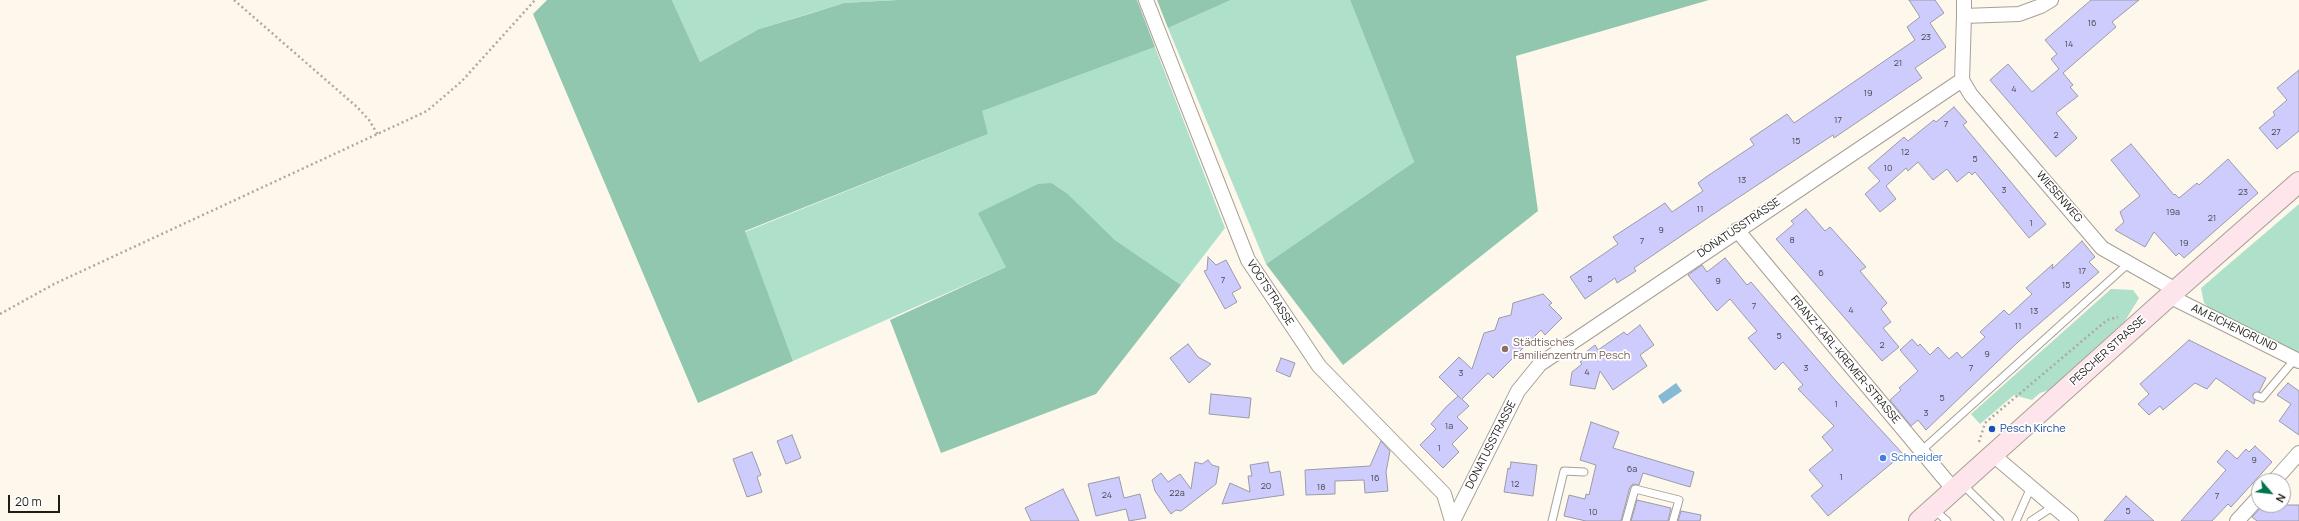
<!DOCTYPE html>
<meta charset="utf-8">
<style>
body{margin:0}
#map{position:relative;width:2299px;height:521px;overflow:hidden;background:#fef7ec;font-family:Manrope,sans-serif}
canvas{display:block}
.north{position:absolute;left:2251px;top:473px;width:40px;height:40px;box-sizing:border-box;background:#fff;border:1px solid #a5a4a3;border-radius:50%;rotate:118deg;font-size:11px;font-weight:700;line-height:16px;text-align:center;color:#1e1c18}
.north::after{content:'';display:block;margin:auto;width:14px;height:18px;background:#00744e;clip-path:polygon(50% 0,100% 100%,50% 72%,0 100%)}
.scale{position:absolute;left:8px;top:495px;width:52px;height:18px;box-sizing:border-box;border:2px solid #1e1c18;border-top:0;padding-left:5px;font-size:12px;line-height:14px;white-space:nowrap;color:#1e1c18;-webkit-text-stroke:3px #fff;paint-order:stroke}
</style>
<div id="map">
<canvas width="2299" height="521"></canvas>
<div class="north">N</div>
<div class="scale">20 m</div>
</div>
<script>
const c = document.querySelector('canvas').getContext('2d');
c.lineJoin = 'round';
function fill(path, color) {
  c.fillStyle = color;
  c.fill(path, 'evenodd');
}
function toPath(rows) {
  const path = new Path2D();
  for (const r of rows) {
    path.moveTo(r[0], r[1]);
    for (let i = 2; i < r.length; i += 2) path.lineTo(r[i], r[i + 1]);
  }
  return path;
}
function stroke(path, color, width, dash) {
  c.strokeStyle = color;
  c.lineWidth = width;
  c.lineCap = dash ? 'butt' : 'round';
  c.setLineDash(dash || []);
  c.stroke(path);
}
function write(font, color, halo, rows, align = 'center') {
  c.font = font + ' Manrope,sans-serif';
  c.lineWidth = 3.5;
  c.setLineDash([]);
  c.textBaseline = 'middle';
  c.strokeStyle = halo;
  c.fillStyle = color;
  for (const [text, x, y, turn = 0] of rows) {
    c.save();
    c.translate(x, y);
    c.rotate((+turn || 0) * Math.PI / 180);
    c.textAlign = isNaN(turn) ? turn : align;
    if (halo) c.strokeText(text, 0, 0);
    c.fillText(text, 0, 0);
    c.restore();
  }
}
fill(toPath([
 [672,0,897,0,844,3,759,29,700,62],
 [1231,0,1350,0,1414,162,1266,264,1168,28],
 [1155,47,1225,228,1181,285,1115,240,1068,194,1052,183,1006,267,793,361,745,232,988,134,981,111],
 [2299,204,2299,354,2214,312,2204,303,2201,288],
 [2111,289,2133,290,2139,298,2125,321,2049,390,2040,393,2032,400,2014,395,1980,424,1971,414]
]), '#afe0c9');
fill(toPath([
 [547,0,672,0,700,62,759,29,809,14,844,3,897,0,1137,0,1155,47,982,111,988,134,745,231,793,361,698,403,533,14],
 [1157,0,1231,0,1168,28],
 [1350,0,1709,0,1516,56,1538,211,1343,365,1266,264,1414,162],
 [1052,183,1068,194,1115,240,1181,285,1096,394,941,453,890,320,1006,267,978,213,1038,184]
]), '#91c7ae');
fill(toPath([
 [1676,383,1682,391,1663,404,1658,396]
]), '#85b9d4');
const building = toPath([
 [1909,0,1935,0,1944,13,1930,23,1946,47,1915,68,1922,78,1834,138,1833,135,1718,211,1634,268,1636,271,1617,283,1615,278,1585,299,1570,277,1618,244,1613,237,1665,203,1672,212,1703,191,1698,183,1706,177,1754,145,1750,139,1787,114,1794,123,1915,40,1907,27,1920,17,1909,0],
 [2091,0,2139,0,2112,22,2116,27,2063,73,2073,85,2070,87,2078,96,2056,113,2077,138,2056,157,1990,80,2008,64,2032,92,2059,69,2051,59,2057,54,2045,40,2091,0],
 [2299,70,2299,131,2277,149,2259,128,2275,115,2273,112,2287,100,2277,88,2299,70],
 [1954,107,1967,122,1963,125,2046,224,2029,238,1975,172,1972,175,1969,172,1957,182,1947,169,1933,180,1918,162,1908,171,1906,168,1886,186,1896,199,1880,212,1865,194,1880,181,1868,168,1904,137,1908,141,1934,120,1936,122,1954,107],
 [2131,144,2174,195,2175,194,2179,198,2197,183,2199,185,2228,159,2258,193,2184,258,2179,253,2176,256,2154,232,2145,247,2115,230,2124,222,2120,212,2140,196,2111,160,2131,144],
 [1806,209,1825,231,1830,227,1866,267,1860,271,1887,303,1881,309,1891,322,1883,328,1899,347,1882,361,1776,239,1794,224,1791,221,1806,209],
 [2082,241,2095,257,2089,262,2099,272,2018,342,1926,430,1918,420,1911,426,1890,400,1901,390,1899,388,1918,371,1900,350,1912,339,1918,346,1920,344,1930,355,1938,347,1949,359,1957,352,1962,358,1985,337,1980,332,2004,310,2009,315,2032,294,2026,288,2053,264,2052,269,2082,241],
 [1208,257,1216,265,1226,260,1241,288,1232,293,1237,302,1225,309,1204,271,1207,270,1208,257],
 [1725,258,1747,285,1751,282,1836,381,1903,454,1828,516,1811,496,1823,486,1809,470,1833,450,1822,437,1834,426,1798,389,1803,385,1783,362,1775,370,1748,338,1757,331,1730,299,1717,311,1688,275,1702,265,1707,272,1725,258],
 [1543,294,1552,303,1549,305,1562,318,1545,335,1541,330,1493,378,1488,373,1462,399,1469,406,1457,417,1468,428,1452,444,1459,452,1443,468,1420,445,1436,429,1431,424,1446,407,1458,396,1461,399,1439,377,1459,357,1472,369,1484,333,1495,330,1499,318,1511,315,1513,303,1543,294],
 [1640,325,1654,345,1640,355,1647,366,1613,390,1600,371,1595,389,1570,385,1572,372,1582,364,1580,362,1584,359,1586,352,1595,345,1598,350,1624,332,1627,335,1640,325],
 [2189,340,2266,378,2259,392,2253,394,2255,401,2254,404,2216,378,2207,389,2195,383,2163,410,2160,406,2149,415,2138,404,2149,394,2140,384,2189,340],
 [1188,344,1198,357,1211,364,1189,383,1170,358,1188,344],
 [1281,358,1295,363,1290,377,1276,371,1281,358],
 [2288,383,2299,391,2299,435,2279,421,2291,404,2277,395,2288,383],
 [1211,394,1251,398,1249,418,1209,414,1211,394],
 [1591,422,1619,432,1613,448,1694,472,1690,487,1643,473,1639,485,1633,484,1630,487,1621,521,1586,521,1564,516,1569,495,1585,499,1586,494,1589,495,1596,465,1580,460,1591,422],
 [792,435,801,458,786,464,777,441,792,435],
 [1381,441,1390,451,1386,472,1388,491,1365,493,1364,480,1335,481,1335,494,1306,495,1305,470,1370,466,1381,441],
 [2255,446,2272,462,2231,507,2228,504,2212,521,2181,521,2226,470,2217,462,2227,450,2237,459,2246,449,2249,452,2255,446],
 [752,452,761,475,757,477,762,492,747,497,733,459,752,452],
 [1208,460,1212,465,1219,467,1216,484,1181,511,1176,510,1171,514,1155,491,1152,480,1161,473,1168,482,1180,474,1191,489,1195,462,1202,464,1208,460],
 [1268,462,1270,473,1280,471,1284,495,1222,504,1230,483,1250,492,1248,476,1252,476,1250,465,1268,462],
 [1511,462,1537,465,1533,496,1504,492,1508,468,1510,469,1511,462],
 [1119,477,1124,498,1140,494,1146,518,1129,521,1126,509,1096,516,1088,484,1119,477],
 [1063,489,1079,521,1031,521,1025,508,1063,489],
 [2126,496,2135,504,2154,521,2104,521,2126,496],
 [1637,500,1671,508,1668,521,1631,521,1637,500],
 [2263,505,2299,505,2299,521,2257,521,2252,517,2263,505],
 [1681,511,1701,515,1700,521,1678,521,1681,511]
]);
fill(building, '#cdccfd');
stroke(building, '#9b9ba6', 1);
const lane = toPath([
 [2257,396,2262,398,2295,359],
 [1921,451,2129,263],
 [1962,484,2000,521],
 [1933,509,1947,521],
 [1552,521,1564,471,1584,472],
 [1626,521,1635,489,1679,500,1673,521],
 [2016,521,2031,487],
 [2031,521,2054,506]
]);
const street = toPath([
 [1146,0,1248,260,1319,366,1444,494,1452,521],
 [1964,16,1964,0],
 [1962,80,1971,95,2102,248,2176,290],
 [1737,230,1954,490],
 [2169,296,2299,361],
 [1993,455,2071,521],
 [2274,481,2299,453],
 [1453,521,1518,391,1540,364,1962,80,1964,16,2019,14,2041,6,2051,0],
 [2237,521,2259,497]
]);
const secondary = toPath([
 [1919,521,2176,290,2299,182]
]);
stroke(lane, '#a6a096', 9);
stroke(street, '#a6a096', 16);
stroke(secondary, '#a6a096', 22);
stroke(toPath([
 [234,0,357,107,369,120,378,135],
 [0,314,54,284,427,111,462,81,535,0],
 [1979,442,1985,423,2107,320,2118,317]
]), '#aea9a0', 2.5, [2, 3]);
stroke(lane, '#fff', 7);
stroke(street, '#fff', 14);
stroke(secondary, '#fee5eb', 20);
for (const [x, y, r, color] of [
 [1505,349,4,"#8d6e63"],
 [1992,429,4,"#1a4fb4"],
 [1883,458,4,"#3f7fe0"]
]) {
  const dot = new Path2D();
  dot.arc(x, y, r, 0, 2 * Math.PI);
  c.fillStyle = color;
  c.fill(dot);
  stroke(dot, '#fff', 1.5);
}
write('9px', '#4a4851', null, [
 ["16",2092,23],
 ["23",1926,37],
 ["14",2069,44],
 ["21",1898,63],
 ["4",2014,89],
 ["19",1868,93],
 ["17",1838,120],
 ["7",1946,124],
 ["27",2276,132],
 ["2",2056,135],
 ["15",1796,141],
 ["12",1905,152],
 ["5",1975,159],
 ["10",1888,168],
 ["13",1742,180],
 ["3",2004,190],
 ["23",2243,192],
 ["11",1700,209],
 ["19a",2173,212],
 ["21",2212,218],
 ["1",2031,223],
 ["9",1661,230],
 ["8",1792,240],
 ["7",1642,241],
 ["19",2184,243],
 ["17",2082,271],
 ["6",1821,273],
 ["5",1590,279],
 ["7",1223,280],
 ["9",1718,281],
 ["15",2066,285],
 ["7",1754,306],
 ["4",1851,310],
 ["13",2034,311],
 ["11",2018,326],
 ["5",1779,336],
 ["2",1882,345],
 ["9",1987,354],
 ["3",1806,368],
 ["7",1971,368],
 ["4",1587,372],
 ["3",1461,373],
 ["5",1942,398],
 ["1",1836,404],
 ["3",1926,413],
 ["1a",1449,426],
 ["1",1439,448],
 ["9",2254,460],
 ["6a",1632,469],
 ["1",1841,477],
 ["16",1375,478],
 ["12",1515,484],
 ["20",1266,486],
 ["18",1321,487],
 ["22a",1177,493],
 ["24",1107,495],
 ["7",2217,496],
 ["5",2128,511],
 ["10",1593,512]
]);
write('11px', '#1e1c18', '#fff', [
 ["WIESENWEG",2059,197,49],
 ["DONATUSSTRASSE",1739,228,-34],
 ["VOGTSTRASSE",1270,293,57],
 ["AM EICHENGRUND",2234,328,26],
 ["PESCHER STRASSE",2108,351,-42],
 ["FRANZ-KARL-KREMER-STRASSE",1845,360,50],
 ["DONATUSSTRASSE",1491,445,-63]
]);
write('11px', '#785e54', '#fff', [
 ["Städtisches",1513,343],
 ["Familienzentrum Pesch",1513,356]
], 'left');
write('11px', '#164399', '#fff', [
 ["Pesch Kirche",2000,429]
], 'left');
write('11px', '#366cbe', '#fff', [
 ["Schneider",1891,458]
], 'left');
</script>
